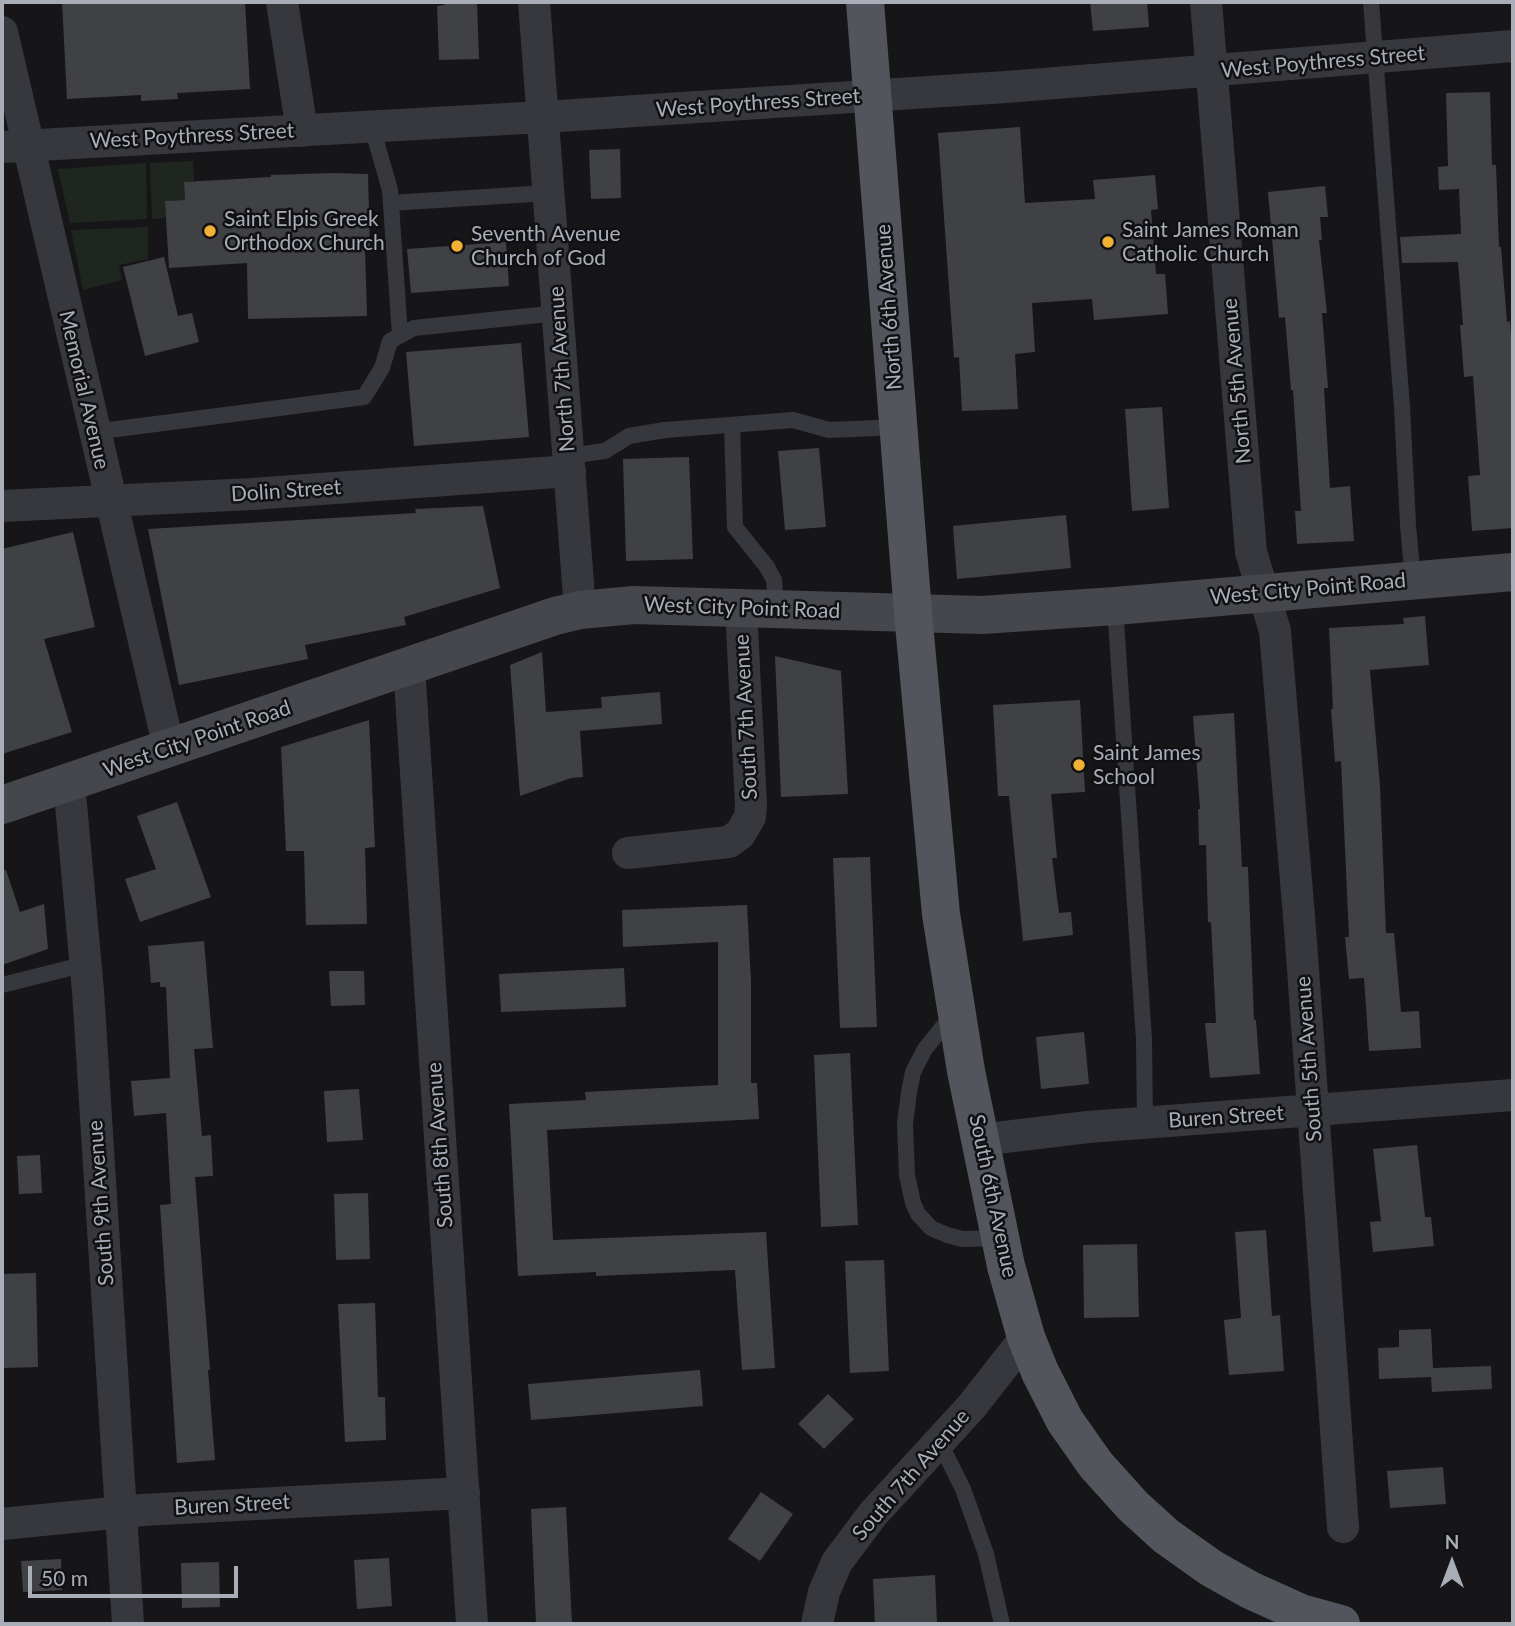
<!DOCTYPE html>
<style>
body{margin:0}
#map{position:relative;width:1515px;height:1626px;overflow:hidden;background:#161618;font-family:Lato,sans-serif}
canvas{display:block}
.frame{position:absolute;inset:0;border:4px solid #a8adb8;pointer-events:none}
.north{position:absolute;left:1417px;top:1528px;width:70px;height:70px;-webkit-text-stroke:5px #111113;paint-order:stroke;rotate:0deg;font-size:19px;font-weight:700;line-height:28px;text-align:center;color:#a8adb8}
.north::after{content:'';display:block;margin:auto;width:24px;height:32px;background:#a8adb8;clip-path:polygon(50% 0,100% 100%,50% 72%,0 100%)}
.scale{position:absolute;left:28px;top:1566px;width:210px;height:32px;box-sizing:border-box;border:4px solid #a8adb8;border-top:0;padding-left:9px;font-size:21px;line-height:24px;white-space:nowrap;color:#a8adb8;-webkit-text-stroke:5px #111113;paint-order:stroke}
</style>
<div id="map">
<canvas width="1515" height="1626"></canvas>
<div class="frame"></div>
<div class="north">N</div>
<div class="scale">50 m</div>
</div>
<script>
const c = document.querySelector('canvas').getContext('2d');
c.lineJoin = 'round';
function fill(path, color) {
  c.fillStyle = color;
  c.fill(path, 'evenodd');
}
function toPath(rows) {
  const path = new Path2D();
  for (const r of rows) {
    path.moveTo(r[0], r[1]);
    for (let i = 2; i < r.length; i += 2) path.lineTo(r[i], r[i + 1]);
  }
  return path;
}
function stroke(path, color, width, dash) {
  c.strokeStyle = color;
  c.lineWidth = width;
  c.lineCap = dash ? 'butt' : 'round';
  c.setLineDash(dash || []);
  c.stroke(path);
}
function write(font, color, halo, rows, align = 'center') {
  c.font = font + ' Lato,sans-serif';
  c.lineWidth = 5;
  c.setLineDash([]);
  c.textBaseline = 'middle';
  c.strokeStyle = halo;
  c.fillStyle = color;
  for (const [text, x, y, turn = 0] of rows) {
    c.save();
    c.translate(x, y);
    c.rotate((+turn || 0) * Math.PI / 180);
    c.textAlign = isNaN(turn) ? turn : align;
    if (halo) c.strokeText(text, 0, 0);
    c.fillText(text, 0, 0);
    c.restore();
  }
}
fill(toPath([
 [193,161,194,181,184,182,185,200,165,201,166,218,152,219,150,163],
 [146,163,147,219,70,223,58,169],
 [148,227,148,259,119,265,122,280,83,290,71,230]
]), '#1e261f');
fill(toPath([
 [62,2,245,2,250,89,177,93,178,99,141,101,141,95,67,99],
 [444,2,477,2,479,59,439,60,437,6,444,5],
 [1090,2,1147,2,1149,27,1093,31],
 [1490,92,1492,165,1496,165,1499,247,1501,247,1507,322,1510,321,1513,366,1513,528,1472,531,1468,476,1480,475,1473,376,1464,377,1460,325,1463,325,1458,262,1402,263,1400,237,1461,234,1459,189,1439,190,1438,167,1448,166,1446,93],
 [1020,127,1025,203,1095,199,1093,180,1155,175,1158,209,1151,210,1156,274,1165,274,1168,314,1094,320,1092,299,1032,303,1035,352,1015,354,1018,409,962,411,959,357,954,358,938,133],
 [620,149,621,198,591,199,589,150],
 [333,173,368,174,370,251,365,251,367,316,248,319,247,263,169,268,165,201,185,200,184,182,271,177,271,175],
 [1325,186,1328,217,1320,217,1322,240,1319,240,1327,313,1322,313,1328,388,1324,388,1330,488,1350,486,1354,541,1297,544,1295,511,1301,511,1293,390,1291,390,1285,317,1279,318,1268,192],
 [506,242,509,286,411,293,407,249],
 [164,257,178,316,192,313,199,342,145,356,123,267],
 [521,343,529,437,414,446,406,352],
 [1162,407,1169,508,1132,511,1125,409],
 [819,448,826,527,785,530,778,451],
 [689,457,693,559,626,561,623,459],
 [483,506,500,588,404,617,406,625,305,645,308,659,179,685,148,529,416,513,415,509],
 [1066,515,1071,568,957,579,953,526],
 [73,532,95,627,44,639,72,732,2,754,2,549],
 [1425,616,1429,665,1370,670,1380,786,1386,933,1394,933,1401,1012,1419,1011,1421,1048,1369,1051,1364,978,1349,979,1345,937,1349,937,1341,761,1335,762,1331,709,1333,709,1329,628,1404,624,1403,618],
 [542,652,546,712,602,708,601,697,660,692,662,724,580,731,583,777,571,778,520,796,510,665],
 [775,656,841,671,848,794,781,797],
 [1080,700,1085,792,1051,794,1057,858,1052,858,1059,913,1071,912,1073,935,1023,941,1009,796,998,796,993,705],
 [1234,713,1242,867,1248,867,1254,1020,1256,1020,1260,1074,1210,1078,1205,1023,1216,1023,1211,922,1208,922,1206,845,1199,845,1198,809,1200,809,1193,716],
 [369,720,375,847,365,848,367,924,306,925,304,851,286,851,281,747],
 [177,802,211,897,140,922,125,879,156,869,137,816],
 [870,857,877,1027,840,1028,833,858],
 [6,870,20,912,44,904,48,949,2,965,2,871],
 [747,905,751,981,751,1083,757,1083,759,1119,547,1130,553,1240,766,1232,775,1368,742,1370,735,1270,596,1276,596,1272,518,1276,509,1104,586,1100,585,1092,718,1085,718,942,623,947,622,910],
 [204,941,213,1048,194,1049,202,1136,211,1135,213,1176,195,1177,210,1370,208,1370,215,1460,177,1463,160,1205,171,1204,166,1113,134,1116,131,1081,170,1078,166,987,160,987,160,982,151,983,148,946],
 [624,968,626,1007,501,1012,499,974],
 [329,971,364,971,365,1005,331,1006],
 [1084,1032,1089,1084,1041,1089,1036,1037],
 [850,1053,858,1225,821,1227,814,1055],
 [359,1089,363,1140,327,1142,324,1091],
 [1417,1145,1425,1217,1431,1217,1434,1246,1373,1252,1370,1222,1381,1221,1373,1149],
 [40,1155,42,1193,19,1194,17,1156],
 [368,1193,370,1259,336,1260,334,1194],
 [1266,1230,1272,1316,1280,1315,1284,1371,1229,1375,1224,1320,1241,1318,1235,1232],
 [1137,1244,1139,1317,1084,1318,1083,1245],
 [884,1260,889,1371,850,1373,845,1261],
 [36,1273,38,1367,2,1368,2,1339,4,1339,2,1274],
 [375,1303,378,1397,385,1397,386,1440,345,1442,338,1304],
 [1431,1329,1433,1368,1491,1366,1492,1389,1432,1392,1431,1377,1379,1379,1378,1348,1399,1347,1399,1330],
 [700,1370,703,1406,531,1420,528,1384],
 [828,1394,854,1419,824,1449,798,1424],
 [1443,1467,1446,1504,1390,1508,1387,1471],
 [761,1492,793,1514,760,1561,728,1539],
 [566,1507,572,1624,536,1624,531,1509],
 [389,1558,392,1606,357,1609,354,1560],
 [61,1559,62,1590,23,1592,21,1561],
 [219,1562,220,1607,182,1608,181,1563],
 [935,1575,937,1624,875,1624,873,1579]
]), '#404145');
stroke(toPath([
 [1371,2,1402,407,1408,525,1413,580],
 [372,127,390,190,400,335],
 [391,203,548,193],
 [732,425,735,527,767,567,774,580,776,609],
 [94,432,364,397,382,368,390,341,414,328,558,313],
 [569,456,605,451,629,436,665,430,793,420,829,430,899,427],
 [1115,606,1144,1040,1145,1123],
 [2,985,86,964],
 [953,1014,925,1049,913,1072,909,1092,905,1124,907,1175,913,1203,918,1214,931,1228,947,1235,962,1239,1000,1238],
 [939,1441,963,1489,986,1554,1002,1624]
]), '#37383d', 16);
stroke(toPath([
 [282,2,302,131],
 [534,2,580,610],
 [1206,2,1251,552,1275,631,1300,928,1343,1527],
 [2,32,169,748],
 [2,147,543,117,1006,87,1513,46],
 [2,506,252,494,570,471],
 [409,666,472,1624],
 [69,782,88,991,128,1624],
 [628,853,729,842,740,834,750,817,751,804,741,608],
 [980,1140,1088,1127,1513,1095],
 [2,1524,143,1510,464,1493],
 [817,1624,824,1592,837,1562,873,1514,972,1406,1026,1337]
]), '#37383d', 32);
stroke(toPath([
 [2,805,555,616,580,610,634,605,982,615,1115,606,1513,572]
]), '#45474d', 38);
stroke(toPath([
 [865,2,913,613,941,914,966,1071,1006,1266,1026,1337,1040,1372,1065,1421,1096,1465,1133,1506,1166,1536,1211,1568,1250,1590,1301,1613,1341,1624]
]), '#53555c', 38);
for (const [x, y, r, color] of [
 [210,231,7,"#f2b134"],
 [1108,242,7,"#f2b134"],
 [457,246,7,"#f2b134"],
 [1079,765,7,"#f2b134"]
]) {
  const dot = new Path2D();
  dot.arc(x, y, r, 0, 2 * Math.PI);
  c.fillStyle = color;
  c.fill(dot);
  stroke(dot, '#111113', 2.5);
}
write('21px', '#a8adb8', '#111113', [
 ["West Poythress Street",1323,62,-5],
 ["West Poythress Street",758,103,-4],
 ["West Poythress Street",192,136,-3],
 ["North 6th Avenue",889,307,-94],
 ["North 7th Avenue",562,369,-94],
 ["North 5th Avenue",1237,381,-95],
 ["Memorial Avenue",84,390,77],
 ["Dolin Street",286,491,-4],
 ["West City Point Road",1308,589,-5],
 ["West City Point Road",742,608,2],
 ["South 7th Avenue",746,717,-93],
 ["West City Point Road",197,739,-19],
 ["South 5th Avenue",1309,1059,-94],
 ["Buren Street",1226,1117,-4],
 ["South 8th Avenue",440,1145,-94],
 ["South 6th Avenue",993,1196,78],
 ["South 9th Avenue",101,1203,-94],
 ["South 7th Avenue",911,1475,-49],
 ["Buren Street",232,1505,-3]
]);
write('21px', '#a8adb8', '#111113', [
 ["Saint Elpis Greek",224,219],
 ["Orthodox Church",224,243],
 ["Saint James Roman",1122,230],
 ["Catholic Church",1122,254],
 ["Seventh Avenue",471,234],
 ["Church of God",471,258],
 ["Saint James",1093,753],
 ["School",1093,777]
], 'left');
</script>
